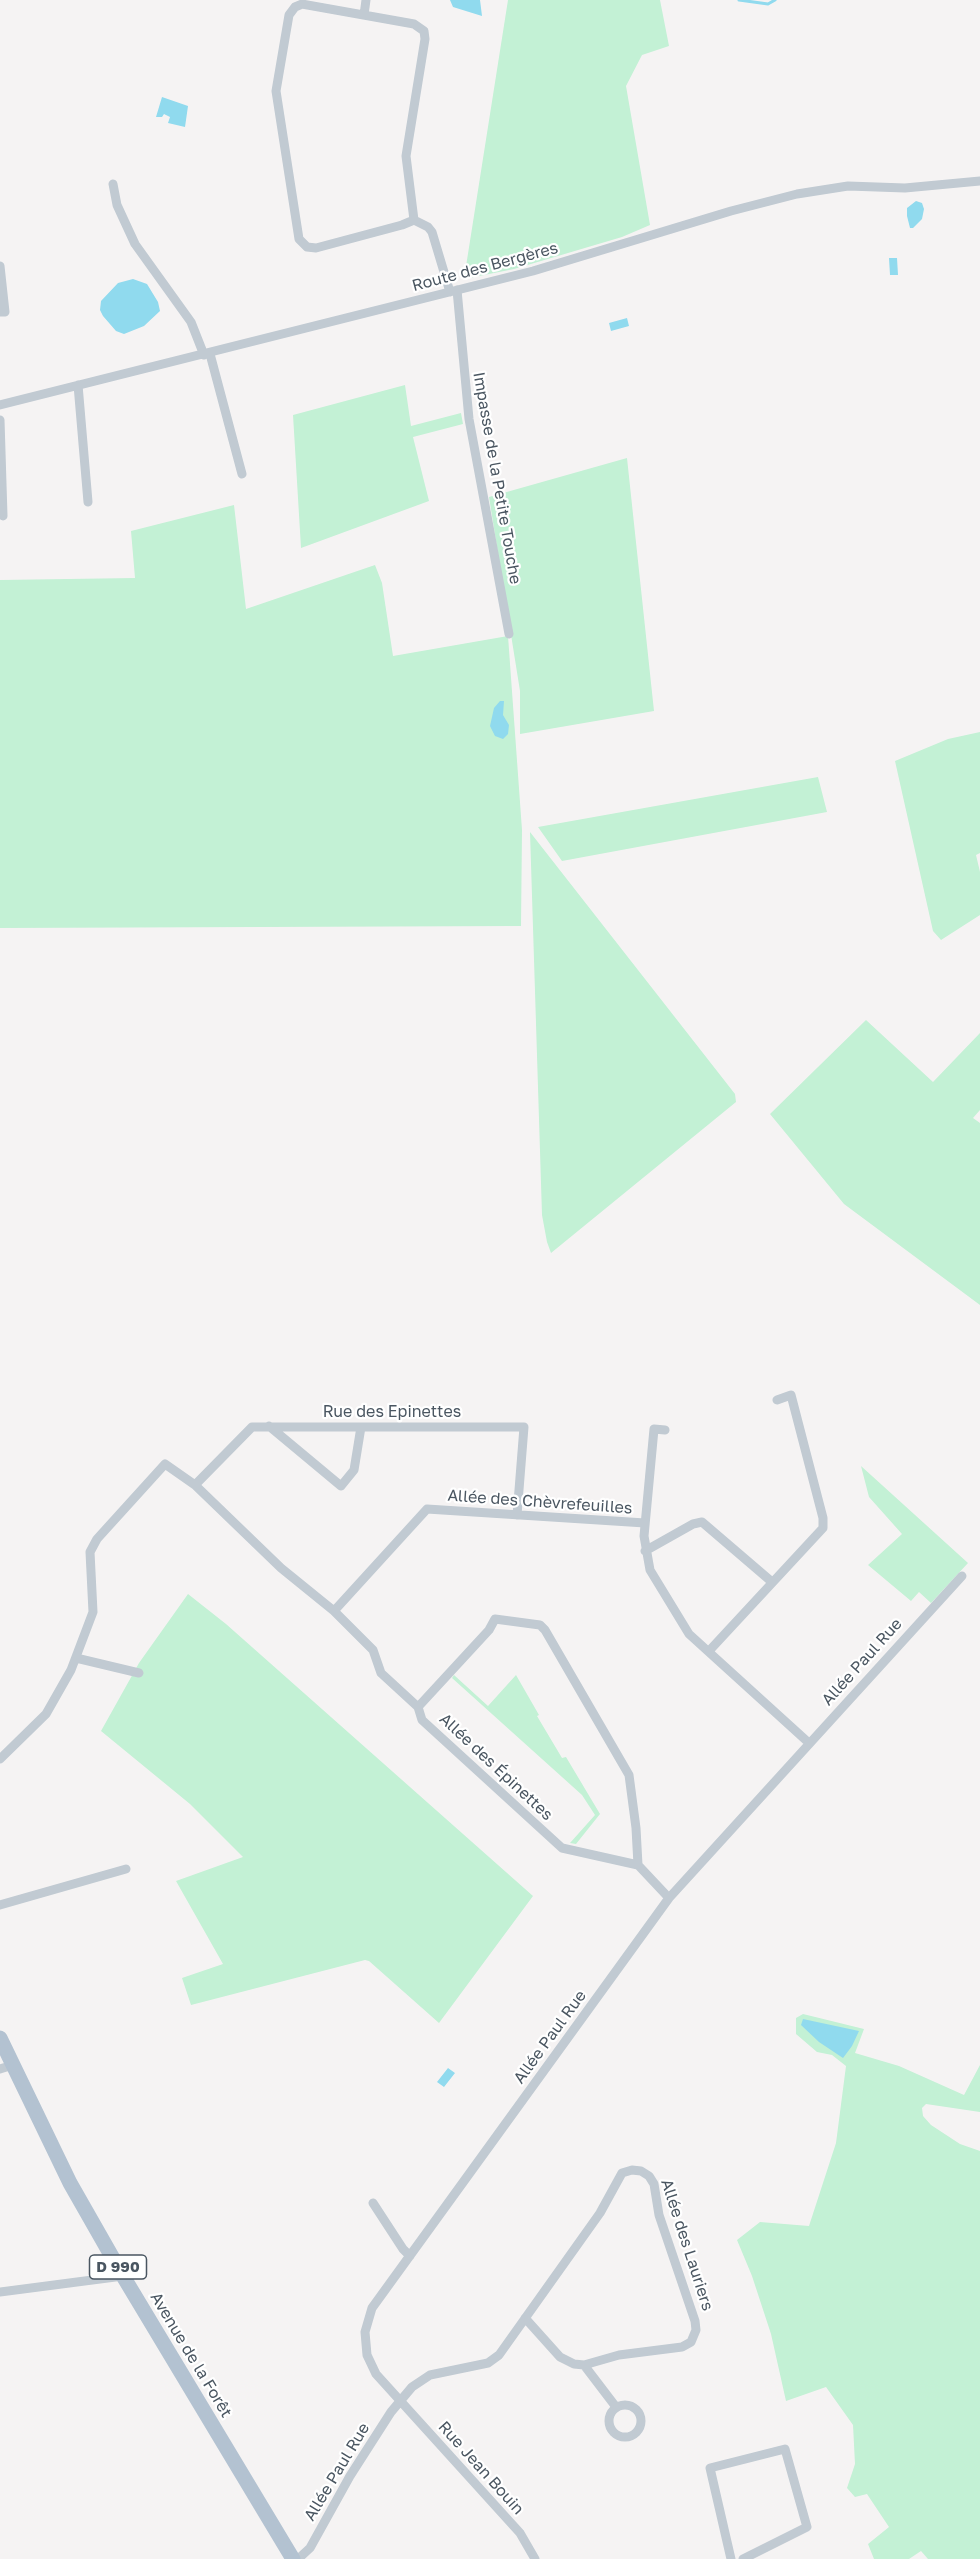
<!DOCTYPE html>
<meta charset="utf-8">
<style>
body{margin:0}
canvas{display:block;background:#f5f3f3}
</style>
<canvas width="980" height="2559"></canvas>
<script>
const c = document.querySelector('canvas').getContext('2d');
c.lineJoin = 'round';
function fill(path, color) {
  c.fillStyle = color;
  c.fill(path, 'evenodd');
}
function toPath(rows) {
  const path = new Path2D();
  for (const r of rows) {
    if (r.length === 3) {
      path.moveTo(r[0] + r[2], r[1]);
      path.arc(r[0], r[1], r[2], 0, 2 * Math.PI);
      continue;
    }
    path.moveTo(r[0], r[1]);
    for (let i = 2; i < r.length; i += 2) path.lineTo(r[i], r[i + 1]);
  }
  return path;
}
function stroke(path, color, width, dash) {
  c.strokeStyle = color;
  c.lineWidth = width;
  c.lineCap = dash ? 'butt' : 'round';
  c.setLineDash(dash || []);
  c.stroke(path);
}
function write(font, color, halo, rows, align = 'center') {
  c.font = font + ' "Golos Text",sans-serif';
  c.lineWidth = 4.5;
  c.setLineDash([]);
  c.textBaseline = 'middle';
  c.strokeStyle = halo;
  c.fillStyle = color;
  for (const [text, x, y, turn = 0] of rows) {
    c.save();
    c.translate(x, y);
    c.rotate((+turn || 0) * Math.PI / 180);
    c.textAlign = isNaN(turn) ? turn : align;
    if (halo) c.strokeText(text, 0, 0);
    c.fillText(text, 0, 0);
    c.restore();
  }
}
fill(toPath([
 [508,0,660,0,669,46,642,55,626,86,650,225,622,237,514,269,464,279],
 [405,385,411,426,461,413,463,424,413,437,429,501,301,548,293,415],
 [627,458,654,711,520,734,520,691,489,497],
 [234,505,246,609,375,565,382,583,393,656,508,636,522,830,521,926,0,928,0,580,135,578,131,531],
 [980,732,980,853,976,855,980,872,980,915,941,940,933,931,895,761,948,739],
 [818,777,827,812,562,861,538,827],
 [530,832,735,1094,736,1102,551,1253,547,1242,542,1215],
 [866,1020,933,1082,980,1033,980,1110,973,1118,980,1123,980,1305,844,1204,770,1114],
 [861,1466,968,1563,931,1603,919,1592,911,1601,868,1565,902,1534,869,1497],
 [188,1594,226,1624,533,1896,439,2023,369,1961,365,1960,191,2005,182,1978,223,1964,176,1881,243,1857,190,1804,101,1731,139,1663],
 [454,1675,488,1706,516,1675,539,1715,537,1716,562,1758,566,1757,600,1814,576,1844,570,1843,595,1815,582,1795,452,1678],
 [803,2014,864,2029,855,2053,899,2066,964,2095,980,2065,980,2112,926,2104,922,2108,923,2116,931,2125,960,2144,980,2151,980,2559,928,2559,921,2551,909,2559,874,2559,868,2544,889,2527,867,2494,855,2497,847,2488,855,2464,853,2425,826,2387,786,2401,771,2334,752,2276,737,2240,760,2222,809,2226,836,2143,846,2066,832,2055,817,2052,796,2034,796,2018]
]), '#c3f1d5');
fill(toPath([
 [450,0,480,0,482,16,453,7],
 [162,97,188,106,185,127,168,123,170,117,164,114,162,117,156,117],
 [916,201,922,203,924,209,922,219,913,228,910,228,907,216,907,208],
 [889,258,897,258,898,275,890,275],
 [133,279,147,284,158,302,160,311,144,326,124,334,116,331,103,316,100,310,101,301,118,283],
 [627,318,629,326,611,331,609,323],
 [500,701,504,701,503,715,509,725,508,734,503,739,495,736,490,726,494,708],
 [803,2019,859,2031,852,2046,843,2058,819,2042,801,2025],
 [448,2068,455,2073,444,2087,437,2082]
]), '#90daee');
stroke(toPath([
 [739,0,768,4,775,0]
]), '#90daee', 3);
stroke(toPath([
 [364,15,366,0],
 [113,184,117,205,135,244,191,322,204,355],
 [414,220,402,225,316,248,307,247,299,239,276,91,289,15,295,7,302,4,414,24,424,31,425,39,406,156,414,220,428,227,432,232,450,292],
 [0,266,5,312,0,312],
 [457,290,469,419,509,634],
 [210,354,242,474],
 [78,385,88,502],
 [0,405,533,271,731,211,797,194,848,186,905,188,980,181],
 [0,420,3,516],
 [269,1426,341,1486,354,1470,361,1427],
 [665,1430,654,1429,644,1536,650,1570,689,1634,809,1743],
 [195,1485,252,1427,524,1427,517,1515],
 [645,1551,693,1524,702,1522,772,1582],
 [334,1611,427,1509,645,1523],
 [709,1651,823,1528,823,1518,791,1395,777,1400],
 [76,1658,139,1673],
 [418,1707,489,1630,495,1619,540,1625,545,1630,629,1775,636,1828,638,1865],
 [0,1759,46,1714,71,1670,93,1612,90,1552,97,1539,165,1464,195,1485,281,1568,334,1611,373,1650,381,1673,418,1707,422,1720,562,1848,638,1865,669,1898],
 [0,1905,126,1869],
 [0,2069,13,2065],
 [373,2203,403,2249,410,2256],
 [0,2292,123,2276],
 [584,2365,616,2407],
 [625,2421,16],
 [298,2559,310,2548,350,2476,391,2412,412,2387,430,2375,488,2363,499,2355,600,2213,622,2173,632,2170,641,2171,649,2176,654,2184,659,2215,695,2321,696,2330,691,2342,682,2347,619,2355,584,2365,574,2364,560,2357,525,2318],
 [535,2559,520,2533,376,2374,367,2355,365,2332,372,2308,669,1898,962,1576],
 [731,2559,710,2468,785,2449,807,2527,743,2559]
]), '#c1cad2', 9);
stroke(toPath([
 [0,2038,70,2183,123,2276,293,2559]
]), '#b3c2d1', 15);
for (const [x, y, w] of [
 [118,2267,57]
]) {
  const box = new Path2D();
  box.roundRect(x - w / 2, y - 12, w, 24, 4.5);
  c.fillStyle = '#fff';
  c.fill(box);
  stroke(box, '#4a5661', 1.5);
}
write('bold 15px', '#4a5661', null, [
 ["D 990",118,2267]
]);
write('16px', '#4a5661', '#fff', [
 ["Route des Bergères",485,267,-15],
 ["Impasse de la Petite Touche",497,478,80],
 ["Rue des Epinettes",392,1412],
 ["Allée des Chèvrefeuilles",540,1502,4],
 ["Allée Paul Rue",862,1662,-48],
 ["Allée des Épinettes",496,1767,43],
 ["Allée Paul Rue",550,2037,-54],
 ["Allée des Lauriers",687,2245,72],
 ["Avenue de la Forêt",191,2355,59],
 ["Rue Jean Bouin",481,2468,48],
 ["Allée Paul Rue",337,2472,-59]
]);
</script>
